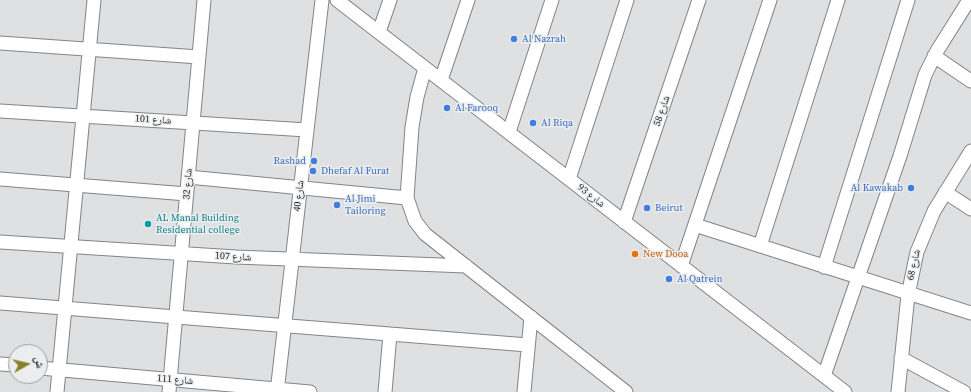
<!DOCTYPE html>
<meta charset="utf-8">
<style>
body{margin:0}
#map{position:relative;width:971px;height:392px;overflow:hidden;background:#dee0e1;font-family:"Source Serif 4","Noto Naskh Arabic",serif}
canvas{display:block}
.north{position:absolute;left:8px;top:344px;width:40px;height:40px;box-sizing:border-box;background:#ecedee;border:1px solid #9c9d9e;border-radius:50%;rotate:82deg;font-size:11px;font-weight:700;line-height:16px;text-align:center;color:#252526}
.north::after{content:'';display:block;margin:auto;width:14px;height:18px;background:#878129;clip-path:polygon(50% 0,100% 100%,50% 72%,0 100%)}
</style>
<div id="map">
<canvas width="971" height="392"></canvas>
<div class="north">ش</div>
</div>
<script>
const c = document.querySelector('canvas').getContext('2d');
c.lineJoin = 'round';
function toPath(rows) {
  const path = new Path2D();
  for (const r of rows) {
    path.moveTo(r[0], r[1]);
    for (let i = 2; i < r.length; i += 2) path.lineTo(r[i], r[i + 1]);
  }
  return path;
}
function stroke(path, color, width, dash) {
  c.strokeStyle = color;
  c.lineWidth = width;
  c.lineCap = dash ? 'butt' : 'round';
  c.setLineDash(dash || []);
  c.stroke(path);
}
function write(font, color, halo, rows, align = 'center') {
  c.font = font + ' "Source Serif 4","Noto Naskh Arabic",serif';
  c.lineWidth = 3;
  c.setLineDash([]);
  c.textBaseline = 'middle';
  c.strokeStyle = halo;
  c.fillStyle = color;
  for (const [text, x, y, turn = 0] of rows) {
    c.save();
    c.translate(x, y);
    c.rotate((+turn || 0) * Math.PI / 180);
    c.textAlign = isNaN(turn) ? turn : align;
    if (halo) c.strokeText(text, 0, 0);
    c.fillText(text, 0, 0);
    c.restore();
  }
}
const minor = toPath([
 [337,0,845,392],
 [379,32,390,0],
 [0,43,199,57],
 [934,56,971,81],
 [425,68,417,97,412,127,407,198,415,221,425,234,626,392],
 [441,80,468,0],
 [0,111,307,130],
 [509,132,552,0],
 [188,177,407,198],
 [0,179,187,194],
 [569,179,627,0],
 [945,192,971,209],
 [624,222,699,0],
 [695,225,971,313],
 [0,242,236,257,466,266],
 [760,246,838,0],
 [681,266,770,0],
 [824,267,908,0],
 [0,303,528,345],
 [901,358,964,392],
 [0,364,16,365],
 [40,368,310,392],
 [824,376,900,156,925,75,937,51,969,0],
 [57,392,94,0],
 [169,392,204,0],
 [277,392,322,0],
 [385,392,390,334],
 [524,392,531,317],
 [898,392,908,295,917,252,934,211,971,151]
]);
stroke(minor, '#838486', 15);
stroke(minor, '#fff', 13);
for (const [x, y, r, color] of [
 [514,39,4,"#3f7fe0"],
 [447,108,4,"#3f7fe0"],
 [533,123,4,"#3f7fe0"],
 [314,161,4,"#3f7fe0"],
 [313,171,4,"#3f7fe0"],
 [911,188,4,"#3f7fe0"],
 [337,205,4,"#3f7fe0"],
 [647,208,4,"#3f7fe0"],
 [148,224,4,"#0f9aa8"],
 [635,254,4,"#e8710a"],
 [669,279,4,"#3f7fe0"]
]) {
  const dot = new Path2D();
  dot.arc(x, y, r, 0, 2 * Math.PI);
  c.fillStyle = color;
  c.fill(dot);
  stroke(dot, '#ecedee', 1.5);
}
write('10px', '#366cbe', '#ecedee', [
 ["Al Nazrah",522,39],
 ["Al Farooq",455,108],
 ["Al Riqa",541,123],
 ["Rashad",306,161,"right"],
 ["Dhefaf Al Furat",321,171],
 ["Al Kawakab",903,188,"right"],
 ["Al Jimi",345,199],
 ["Tailoring",345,211],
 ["Beirut",655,208],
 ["Al Qatrein",677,279]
], 'left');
write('10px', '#252526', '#ecedee', [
 ["شارع 58",662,111,-71],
 ["شارع 101",153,120,4],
 ["شارع 32",188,184,-85],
 ["شارع 40",299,196,-83],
 ["شارع 93",591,196,38],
 ["شارع 107",233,257,3],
 ["شارع 68",914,265,-77],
 ["شارع 111",175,380,5]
]);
write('10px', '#0d838f', '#ecedee', [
 ["AL Manal Building",156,218],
 ["Residential college",156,230]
], 'left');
write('10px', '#c56008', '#ecedee', [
 ["New Dooa",643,254]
], 'left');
</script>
